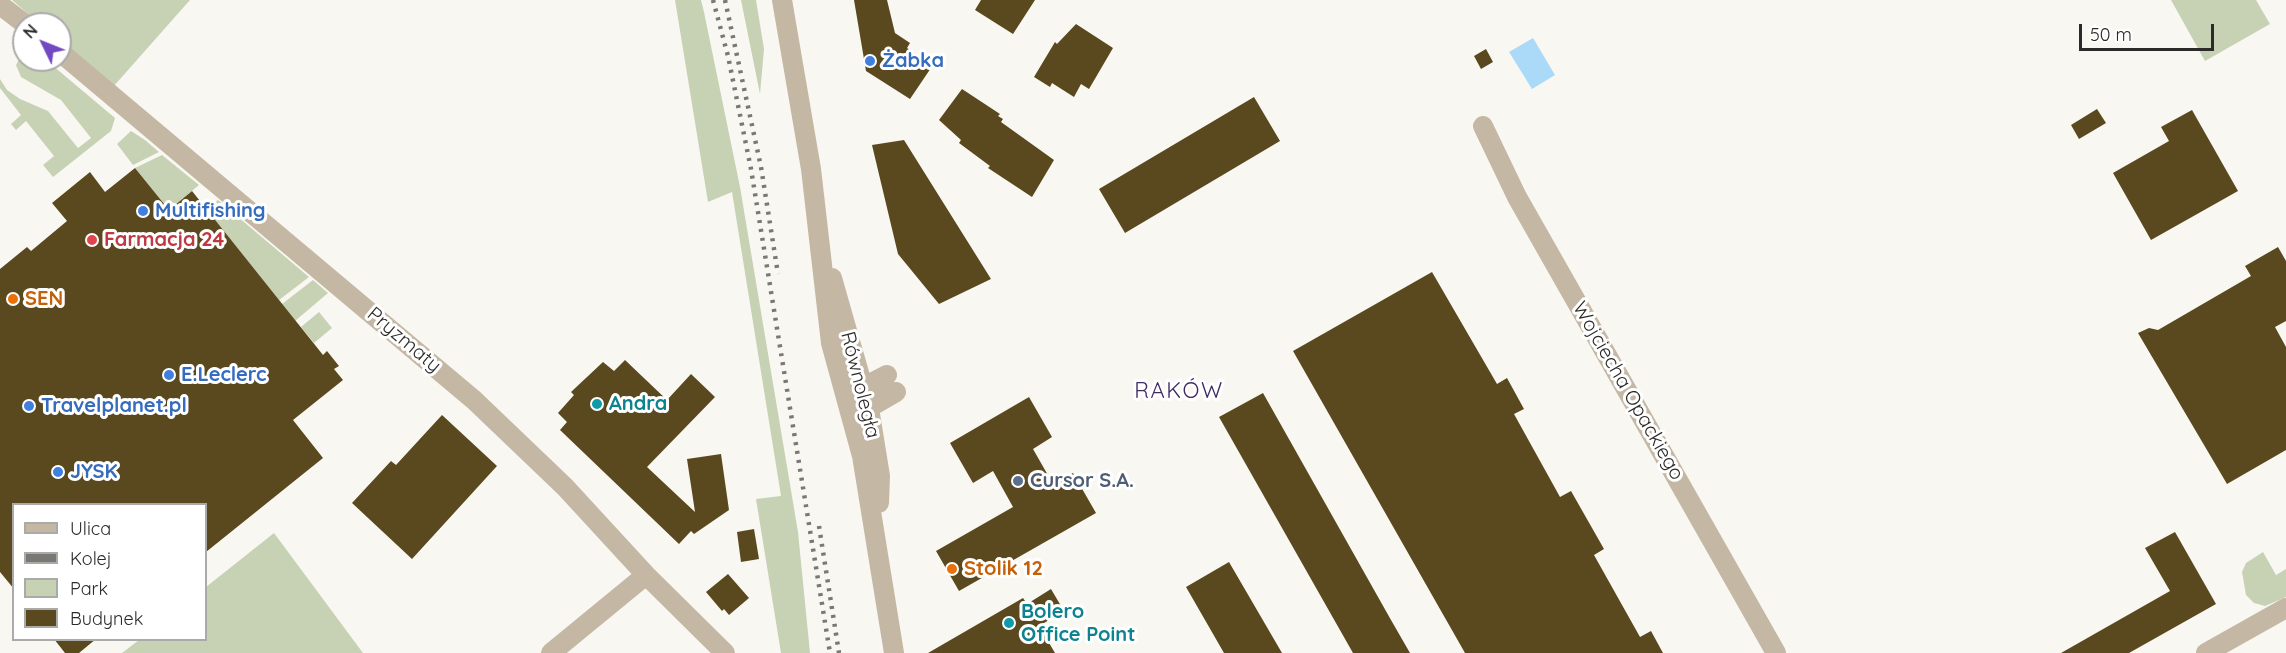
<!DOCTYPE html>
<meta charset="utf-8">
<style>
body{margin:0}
#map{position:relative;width:2286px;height:653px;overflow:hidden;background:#f9f7f2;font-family:Quicksand,sans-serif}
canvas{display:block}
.legend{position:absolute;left:12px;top:503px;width:195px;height:138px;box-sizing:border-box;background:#fff;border:2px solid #aaaaa9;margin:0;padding:8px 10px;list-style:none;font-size:18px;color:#2b2a29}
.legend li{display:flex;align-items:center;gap:12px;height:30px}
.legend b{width:30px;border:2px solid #aaaaa9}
.north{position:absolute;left:12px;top:12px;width:60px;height:60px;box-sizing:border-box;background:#fff;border:2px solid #aaaaa9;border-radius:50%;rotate:313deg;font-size:16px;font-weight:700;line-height:24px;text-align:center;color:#2b2a29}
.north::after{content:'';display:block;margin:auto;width:21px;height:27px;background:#7349c2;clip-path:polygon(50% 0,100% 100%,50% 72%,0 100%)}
.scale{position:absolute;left:2079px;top:24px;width:135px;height:27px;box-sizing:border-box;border:3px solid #2b2a29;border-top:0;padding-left:8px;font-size:18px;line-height:21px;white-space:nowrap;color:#2b2a29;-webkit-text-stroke:4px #fff;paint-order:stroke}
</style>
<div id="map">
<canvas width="2286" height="653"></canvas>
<ul class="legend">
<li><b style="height:8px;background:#c4b8a5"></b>Ulica</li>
<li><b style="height:8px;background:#797875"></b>Kolej</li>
<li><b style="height:16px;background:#c7d2b4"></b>Park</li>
<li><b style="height:16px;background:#5a491e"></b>Budynek</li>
</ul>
<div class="north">N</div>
<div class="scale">50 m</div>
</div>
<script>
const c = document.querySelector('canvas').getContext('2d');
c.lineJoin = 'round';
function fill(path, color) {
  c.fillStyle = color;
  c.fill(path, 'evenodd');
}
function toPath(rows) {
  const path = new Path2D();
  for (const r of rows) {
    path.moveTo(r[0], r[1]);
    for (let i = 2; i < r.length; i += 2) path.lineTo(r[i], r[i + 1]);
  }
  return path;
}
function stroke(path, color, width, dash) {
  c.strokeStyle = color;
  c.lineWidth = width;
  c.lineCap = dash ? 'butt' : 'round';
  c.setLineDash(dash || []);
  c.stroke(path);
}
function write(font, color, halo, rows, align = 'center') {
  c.font = font + ' Quicksand,sans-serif';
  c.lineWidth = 6;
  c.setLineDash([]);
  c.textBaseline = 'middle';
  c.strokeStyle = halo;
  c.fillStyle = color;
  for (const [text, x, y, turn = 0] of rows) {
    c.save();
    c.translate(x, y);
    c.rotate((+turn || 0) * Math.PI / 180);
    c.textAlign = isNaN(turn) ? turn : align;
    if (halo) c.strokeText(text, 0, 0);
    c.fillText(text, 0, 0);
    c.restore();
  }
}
fill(toPath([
 [12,0,190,0,113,87,60,42,60,24,40,24],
 [675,0,701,0,704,12,740,187,798,532,810,653,781,653,756,499,781,496,732,192,708,202],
 [741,0,756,0,764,49,760,94],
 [2171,0,2256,0,2270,24,2205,61],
 [24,50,24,60,46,60,115,118,111,131,53,177,43,165,54,156,26,121,16,130,11,124,21,115,0,88,0,79,7,90,20,99,48,111,78,148,91,138,61,100,21,77,16,65],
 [131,131,145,140,159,152,133,165,117,144],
 [162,155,199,185,169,210,135,168],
 [218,200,309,277,279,300,206,209],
 [313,280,328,293,295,321,282,304],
 [319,312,332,328,314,343,301,327],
 [274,533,363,653,122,653,139,640,206,640,206,587],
 [2263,552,2276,575,2286,569,2286,597,2265,606,2254,603,2246,595,2242,572,2246,563]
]), '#c7d2b4');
fill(toPath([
 [1533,38,1555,75,1532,89,1509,52]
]), '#aadaf7');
fill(toPath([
 [854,0,887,0,895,33,910,43,907,48,933,65,910,99,866,71],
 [981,0,1035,0,1013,34,975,10],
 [1076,24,1113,48,1089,89,1081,84,1074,97,1052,83,1050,87,1034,77,1055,42,1057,44],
 [1486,49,1493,62,1481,69,1474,56],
 [962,89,1000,114,998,116,1003,119,1001,122,1054,160,1032,197,988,168,990,166,959,143,961,140,939,120],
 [1254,97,1280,141,1125,233,1099,189],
 [2097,109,2106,123,2079,139,2071,125],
 [2192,110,2238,191,2151,240,2113,173,2169,141,2161,127],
 [904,140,991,279,939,304,898,254,872,145],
 [135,168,169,210,192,191,323,355,327,351,339,366,334,369,343,380,293,420,323,458,206,552,206,504,14,504,14,589,0,572,0,269,27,247,31,251,67,221,52,203,90,172,105,192],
 [2278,247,2286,261,2286,321,2275,327,2286,347,2286,450,2227,484,2138,333,2149,328,2158,330,2251,276,2245,266],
 [1432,272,1497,384,1507,378,1524,409,1514,414,1560,497,1571,491,1604,549,1594,555,1640,637,1651,631,1663,653,1465,653,1293,351],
 [625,360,667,400,691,374,715,397,647,467,695,512,687,459,721,454,729,510,694,534,691,531,679,544,560,430,567,422,558,413,574,395,571,392,603,362,614,371],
 [1263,393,1391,620,1410,653,1353,653,1219,417],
 [1029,397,1052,437,1033,449,1053,484,1073,473,1096,513,959,591,936,551,1013,507,993,471,973,483,950,443],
 [442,415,497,466,412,559,352,503,391,461,396,465],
 [754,529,759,559,741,562,737,532],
 [2175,532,2216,604,2129,653,2061,653,2170,591,2145,548],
 [1229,562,1282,653,1224,653,1186,587],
 [728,574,749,598,729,615,724,609,722,611,706,592],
 [1051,589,1064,611,1039,626,1055,653,928,653,1023,598,1027,604],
 [54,639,96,639,79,653,65,653]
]), '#5a491e');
stroke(toPath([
 [782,0,811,169,831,343,862,456,894,653],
 [0,5,25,24],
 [60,52,474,400,565,487,646,575,725,653],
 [1483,126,1517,197,1776,653],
 [832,278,869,408,880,476,879,503],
 [852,393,887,375],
 [858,414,896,392],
 [551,653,646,575],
 [2206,653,2286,608]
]), '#c4b8a5', 20);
stroke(toPath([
 [713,0,728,56,751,169,830,653],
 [725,0,761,167,778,274],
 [819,526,839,653]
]), '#797875', 4.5, [3, 6]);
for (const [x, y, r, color] of [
 [870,61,6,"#3f7fe0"],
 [143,211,6,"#3f7fe0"],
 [92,240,6,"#e0444e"],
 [13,299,6,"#e8710a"],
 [169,375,6,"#3f7fe0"],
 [597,404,6,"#0f9aa8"],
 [29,406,6,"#3f7fe0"],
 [58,472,6,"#3f7fe0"],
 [1018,481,6,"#5c6f8a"],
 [952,569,6,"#e8710a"],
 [1009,623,6,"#0f9aa8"]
]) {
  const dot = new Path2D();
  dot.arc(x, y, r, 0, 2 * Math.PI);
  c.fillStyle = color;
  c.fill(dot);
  stroke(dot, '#fff', 2);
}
write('bold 20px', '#366cbe', '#fff', [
 ["Żabka",882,61],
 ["Multifishing",155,211],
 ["E.Leclerc",181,375],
 ["Travelplanet.pl",41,406],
 ["JYSK",70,472]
], 'left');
write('bold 20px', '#be3a42', '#fff', [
 ["Farmacja 24",104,240]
], 'left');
write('bold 20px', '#c56008', '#fff', [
 ["SEN",25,299],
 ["Stolik 12",964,569]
], 'left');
write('20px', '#2b2a29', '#fff', [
 ["Pryzmaty",404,340,40],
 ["Równoległa",860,385,76],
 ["Wojciecha Opackiego",1628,391,60]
]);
write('bold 20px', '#0d838f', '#fff', [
 ["Andra",609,404],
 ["Bolero",1021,612],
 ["Office Point",1021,635]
], 'left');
write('bold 20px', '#4e5e75', '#fff', [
 ["Cursor S.A.",1030,481]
], 'left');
c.letterSpacing = '1.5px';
write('22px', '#3e2b66', '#fff', [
 ["RAKÓW",1179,391]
]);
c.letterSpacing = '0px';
</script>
